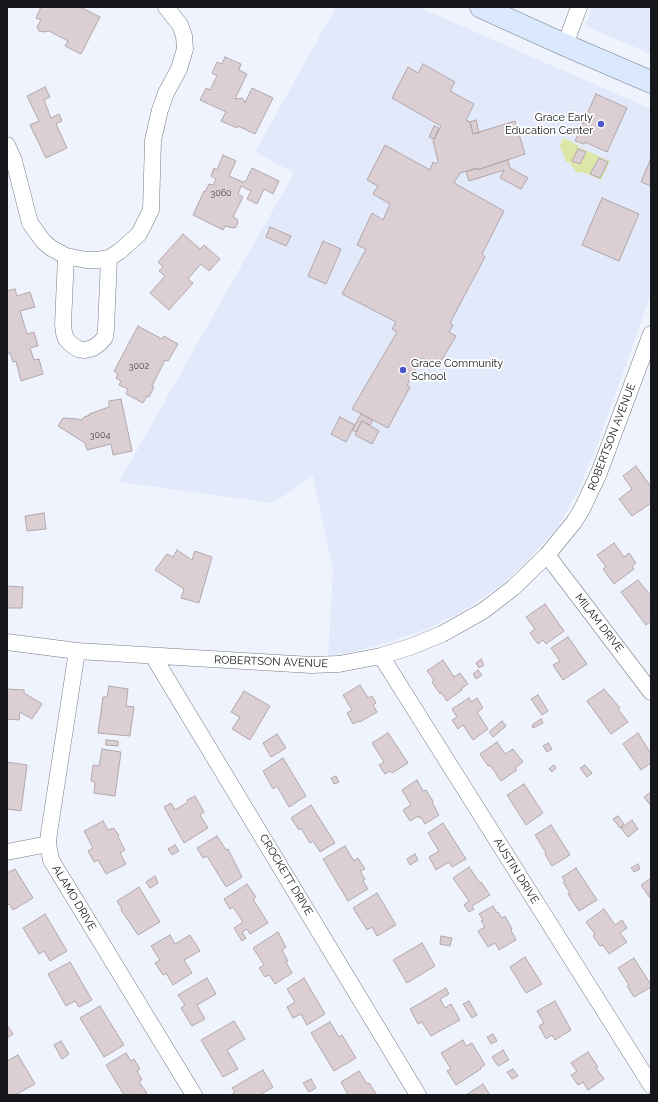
<!DOCTYPE html>
<style>
body{margin:0}
#map{position:relative;width:658px;height:1102px;overflow:hidden;background:#eff3fd;font-family:Raleway,sans-serif}
canvas{display:block}
.frame{position:absolute;inset:0;border:8px solid #15171a;pointer-events:none}
</style>
<div id="map">
<canvas width="658" height="1102"></canvas>
<div class="frame"></div>
</div>
<script>
const c = document.querySelector('canvas').getContext('2d');
c.lineJoin = 'round';
function fill(path, color) {
  c.fillStyle = color;
  c.fill(path, 'evenodd');
}
function toPath(rows) {
  const path = new Path2D();
  for (const r of rows) {
    path.moveTo(r[0], r[1]);
    for (let i = 2; i < r.length; i += 2) path.lineTo(r[i], r[i + 1]);
  }
  return path;
}
function stroke(path, color, width, dash) {
  c.strokeStyle = color;
  c.lineWidth = width;
  c.lineCap = dash ? 'butt' : 'round';
  c.setLineDash(dash || []);
  c.stroke(path);
}
function write(font, color, halo, rows, align = 'center') {
  c.font = font + ' Raleway,sans-serif';
  c.lineWidth = 3.5;
  c.setLineDash([]);
  c.textBaseline = 'middle';
  c.strokeStyle = halo;
  c.fillStyle = color;
  for (const [text, x, y, turn = 0] of rows) {
    c.save();
    c.translate(x, y);
    c.rotate((+turn || 0) * Math.PI / 180);
    c.textAlign = isNaN(turn) ? turn : align;
    if (halo) c.strokeText(text, 0, 0);
    c.fillText(text, 0, 0);
    c.restore();
  }
}
fill(toPath([
 [336,7,418,7,651,109,651,294,597,446,578,491,557,528,527,561,503,584,464,610,427,629,392,641,349,653,328,656,333,571,313,476,273,503,119,482,294,173,255,152],
 [592,7,651,7,651,54,585,26]
]), '#e2e9fa');
fill(toPath([
 [563,138,578,145,578,147,610,161,601,180,585,173,576,172,570,163,566,162,560,146]
]), '#dce7a7');
const building = toPath([
 [41,7,80,7,100,17,81,54,65,46,68,41,49,31,44,32,39,31,37,27,41,20,36,18,41,7],
 [225,57,241,64,239,70,247,74,235,99,242,98,244,100,245,103,252,88,273,98,255,134,238,126,237,128,221,121,226,112,200,100,206,88,210,90,217,76,212,73,217,62,222,64,225,57],
 [423,64,455,82,450,91,474,104,466,120,470,122,473,134,515,121,525,154,477,170,477,168,460,173,454,183,504,211,482,254,485,257,450,323,453,325,449,332,456,336,438,366,422,358,407,385,410,387,388,428,352,409,397,332,392,329,396,322,342,294,366,249,357,245,372,213,383,220,390,204,373,194,378,186,367,180,385,145,430,170,433,162,436,164,438,161,433,141,441,126,392,98,408,67,418,73,423,64],
 [45,87,50,97,44,100,51,118,59,114,62,121,56,124,67,148,46,158,30,125,39,121,27,96,45,87],
 [596,94,627,108,607,152,585,142,584,144,575,141,596,94],
 [476,120,479,133,473,134,470,122,476,120],
 [434,126,439,128,434,139,429,137,434,126],
 [578,149,586,152,580,164,572,161,578,149],
 [223,155,236,161,229,176,243,182,246,181,252,168,279,181,273,194,264,189,257,204,247,199,251,191,241,186,238,194,243,197,233,217,237,219,238,223,236,227,233,228,225,226,223,230,193,215,204,191,205,192,209,184,213,185,216,179,211,176,214,168,217,170,223,155],
 [599,158,608,162,600,178,590,174,599,158],
 [651,158,651,186,641,182,651,158],
 [508,160,510,168,528,178,521,189,500,178,504,170,469,181,466,172,477,168,477,170,508,160],
 [602,198,639,214,619,261,582,245,602,198],
 [270,227,291,236,286,246,266,237,270,227],
 [183,234,200,249,204,245,220,259,209,271,201,264,188,279,193,283,169,310,150,293,165,276,159,271,163,267,158,262,183,234],
 [323,241,341,249,326,284,308,276,323,241],
 [15,289,17,296,30,292,35,307,20,311,27,334,34,332,38,346,30,348,34,360,39,359,43,374,21,381,16,361,13,362,10,353,7,354,7,291,15,289],
 [138,326,162,339,164,336,178,344,168,361,165,360,152,386,154,387,149,397,147,396,143,403,126,394,128,389,119,385,121,381,116,378,118,374,114,371,138,326],
 [121,399,132,451,113,455,111,444,87,450,85,443,58,426,63,418,78,419,82,420,84,417,90,415,89,414,109,407,109,401,121,399],
 [361,414,373,420,370,425,362,421,356,432,352,430,361,414],
 [340,417,355,425,346,442,331,434,340,417],
 [362,421,379,431,372,444,355,435,362,421],
 [636,466,651,487,651,503,632,516,619,499,632,489,623,476,636,466],
 [44,513,46,529,27,531,25,516,44,513],
 [614,543,624,557,629,553,636,563,632,566,634,569,614,584,603,569,606,567,597,555,614,543],
 [177,550,192,560,195,551,212,557,199,603,181,598,184,589,155,570,167,554,173,557,177,550],
 [638,580,651,596,651,621,646,625,621,592,638,580],
 [7,586,23,587,22,608,7,608,7,586],
 [545,604,564,631,546,644,543,640,538,644,530,633,535,629,526,617,545,604],
 [568,637,587,664,563,680,553,665,560,661,551,648,568,637],
 [481,659,484,665,479,668,476,663,481,659],
 [443,660,454,677,460,673,468,684,461,689,462,690,447,701,441,692,440,694,432,682,434,680,427,671,443,660],
 [478,670,482,675,476,679,473,674,478,670],
 [360,685,368,698,372,696,376,703,373,705,377,712,360,722,359,721,353,724,347,713,352,710,343,695,360,685],
 [109,686,128,689,126,706,134,707,130,736,98,733,103,697,107,697,109,686],
 [7,689,24,690,24,693,42,704,32,719,20,712,19,720,7,719,7,689],
 [604,689,620,708,618,709,628,722,611,734,587,701,604,689],
 [244,691,270,706,250,740,232,729,240,717,231,712,244,691],
 [538,695,548,711,542,715,531,699,538,695],
 [469,698,471,702,477,698,483,708,477,712,488,729,473,740,463,725,458,729,452,720,457,717,452,709,469,698],
 [541,719,543,723,533,728,532,725,541,719],
 [502,721,506,726,493,737,489,732,502,721],
 [388,733,408,763,392,773,390,771,385,774,379,765,384,762,372,743,388,733],
 [638,733,651,754,651,763,641,770,623,744,638,733],
 [277,734,286,748,271,757,263,743,277,734],
 [106,740,118,741,118,746,106,745,106,740],
 [497,742,505,754,513,749,523,762,515,768,517,770,501,781,490,765,488,766,480,754,497,742],
 [548,743,552,749,547,752,543,746,548,743],
 [102,749,121,752,115,796,94,793,95,782,91,781,93,765,99,766,102,749],
 [283,758,306,796,289,807,277,786,273,789,263,771,283,758],
 [7,762,27,765,21,811,7,809,7,762],
 [554,765,556,768,552,772,549,769,554,765],
 [585,765,592,773,587,777,580,768,585,765],
 [336,776,339,782,334,784,331,778,336,776],
 [417,780,423,791,426,790,433,801,432,802,439,815,425,824,421,817,419,818,418,816,410,821,403,810,411,805,402,790,417,780],
 [524,784,543,813,526,825,507,795,524,784],
 [651,792,651,806,644,797,651,792],
 [195,796,204,812,200,815,208,828,184,843,164,807,171,803,175,810,188,802,187,800,195,796],
 [311,805,335,843,320,852,313,841,310,843,301,828,299,830,291,818,311,805],
 [618,816,624,824,620,828,613,819,618,816],
 [632,820,638,829,628,837,621,828,632,820],
 [103,821,108,830,114,828,119,836,118,837,125,850,120,853,126,864,106,874,98,860,94,862,88,851,93,848,84,831,103,821],
 [443,823,466,859,452,867,449,862,436,870,429,857,439,851,428,833,443,823],
 [551,825,570,855,552,866,545,854,546,853,535,835,551,825],
 [217,836,226,850,228,849,242,877,226,887,207,856,203,858,197,848,217,836],
 [175,845,179,851,172,855,168,849,175,845],
 [345,846,354,861,358,858,365,869,360,871,365,879,363,881,368,889,348,901,323,859,345,846],
 [415,854,418,860,410,865,407,859,415,854],
 [638,864,640,869,634,872,631,868,638,864],
 [469,867,480,883,481,882,490,895,472,906,474,909,469,912,464,905,469,901,453,878,469,867],
 [576,868,597,900,579,911,568,894,570,893,563,882,565,881,562,877,576,868],
 [15,869,33,898,13,910,9,904,7,905,7,873,15,869],
 [155,876,158,883,150,888,146,882,155,876],
 [650,879,651,880,650,898,641,885,650,879],
 [247,884,256,897,253,899,268,923,250,934,247,929,242,932,246,938,242,941,234,928,243,922,233,907,230,909,224,899,247,884],
 [139,887,160,922,138,935,121,910,122,909,117,901,139,887],
 [377,893,396,925,377,936,372,927,367,930,353,908,377,893],
 [493,906,497,913,498,912,502,918,505,916,512,929,511,930,516,940,499,950,495,943,488,947,478,931,485,927,481,921,483,920,479,914,493,906],
 [604,909,615,925,622,920,627,928,620,933,627,942,609,954,603,945,600,946,593,936,595,934,586,922,604,909],
 [45,914,67,951,50,961,44,951,39,954,23,928,45,914],
 [278,932,286,947,282,950,288,961,286,962,292,973,275,984,269,975,265,977,259,968,264,965,253,948,278,932],
 [170,935,175,944,190,935,200,951,184,960,192,973,173,985,166,973,163,975,155,963,160,960,151,946,170,935],
 [441,936,452,938,450,946,440,944,441,936],
 [422,943,435,966,407,983,393,960,422,943],
 [525,957,542,984,526,993,510,967,525,957],
 [634,958,651,985,651,987,634,997,627,986,629,985,618,968,634,958],
 [70,962,92,1000,79,1007,75,1001,66,1006,48,974,70,962],
 [207,978,216,994,197,1005,205,1019,192,1026,181,1008,185,1005,178,995,207,978],
 [304,978,325,1014,307,1025,301,1014,293,1018,287,1007,295,1002,287,989,304,978],
 [446,988,449,994,440,999,445,1008,451,1004,460,1020,431,1036,422,1022,418,1024,410,1009,446,988],
 [469,1001,477,1015,472,1018,463,1004,469,1001],
 [555,1001,571,1030,555,1040,552,1035,546,1039,539,1026,544,1023,537,1011,555,1001],
 [100,1006,124,1045,104,1057,80,1018,100,1006],
 [234,1021,245,1039,227,1050,238,1069,223,1077,201,1040,234,1021],
 [330,1022,339,1037,342,1035,356,1058,334,1071,311,1033,330,1022],
 [7,1025,13,1034,7,1038,7,1025],
 [493,1034,497,1041,491,1044,487,1037,493,1034],
 [463,1040,466,1046,472,1043,485,1065,480,1068,481,1069,456,1085,447,1071,451,1069,441,1053,463,1040],
 [61,1041,69,1054,62,1059,54,1045,61,1041],
 [503,1050,509,1060,498,1066,492,1057,503,1050],
 [588,1052,598,1067,596,1068,604,1079,588,1090,583,1082,578,1085,571,1075,577,1071,571,1063,588,1052],
 [126,1053,131,1061,134,1059,140,1069,137,1071,142,1080,139,1082,147,1093,143,1095,124,1095,106,1065,126,1053],
 [18,1055,35,1084,15,1095,9,1095,7,1091,7,1061,18,1055],
 [513,1069,518,1076,512,1079,507,1072,513,1069],
 [263,1070,273,1087,260,1095,234,1095,233,1093,235,1092,232,1088,263,1070],
 [359,1071,367,1084,369,1083,377,1095,348,1095,341,1082,359,1071],
 [311,1079,316,1088,309,1092,303,1083,311,1079],
 [483,1084,490,1095,466,1095,483,1084]
]);
fill(building, '#dbcfd3');
stroke(building, '#b2a7aa', 1);
const minor = toPath([
 [565,45,579,7],
 [7,145,14,161,30,223,43,241,51,248,66,256,86,260,97,260,109,258,120,251,139,234,151,210,153,140,160,110,166,93,179,69,185,49,184,36,180,25,166,7],
 [66,256,63,324,64,333,66,339,72,345,78,349,85,350,93,348,100,343,105,337,106,328,109,258],
 [547,555,651,692],
 [7,642,77,651,311,665,339,664,381,656,410,647,442,634,483,611,513,588,547,555,574,522,582,509,599,473,651,334],
 [77,651,49,833,48,844,51,860,194,1095],
 [153,656,418,1095],
 [381,656,651,1085],
 [7,852,48,844]
]);
const secondary = toPath([
 [481,7,565,45,651,82]
]);
stroke(minor, '#777b83', 17);
stroke(secondary, '#777b83', 23);
stroke(minor, '#fff', 16);
stroke(secondary, '#dae9fe', 22);
for (const [x, y, r, color] of [
 [601,124,4,"#4d55cb"],
 [403,370,4,"#4d55cb"]
]) {
  const dot = new Path2D();
  dot.arc(x, y, r, 0, 2 * Math.PI);
  c.fillStyle = color;
  c.fill(dot);
  stroke(dot, '#fff', 1.5);
}
write('9px', '#464548', null, [
 ["3060",221,193],
 ["3002",139,366],
 ["3004",100,435]
]);
write('11px', '#15171a', '#fff', [
 ["Grace Early",593,118],
 ["Education Center",593,131],
 ["Grace Community",411,364,"left"],
 ["School",411,377,"left"]
], 'right');
write('11px', '#15171a', '#fff', [
 ["ROBERTSON AVENUE",612,437,-69],
 ["MILAM DRIVE",599,623,52],
 ["ROBERTSON AVENUE",271,662,2],
 ["AUSTIN DRIVE",516,871,58],
 ["CROCKETT DRIVE",286,875,59],
 ["ALAMO DRIVE",74,898,59]
]);
</script>
